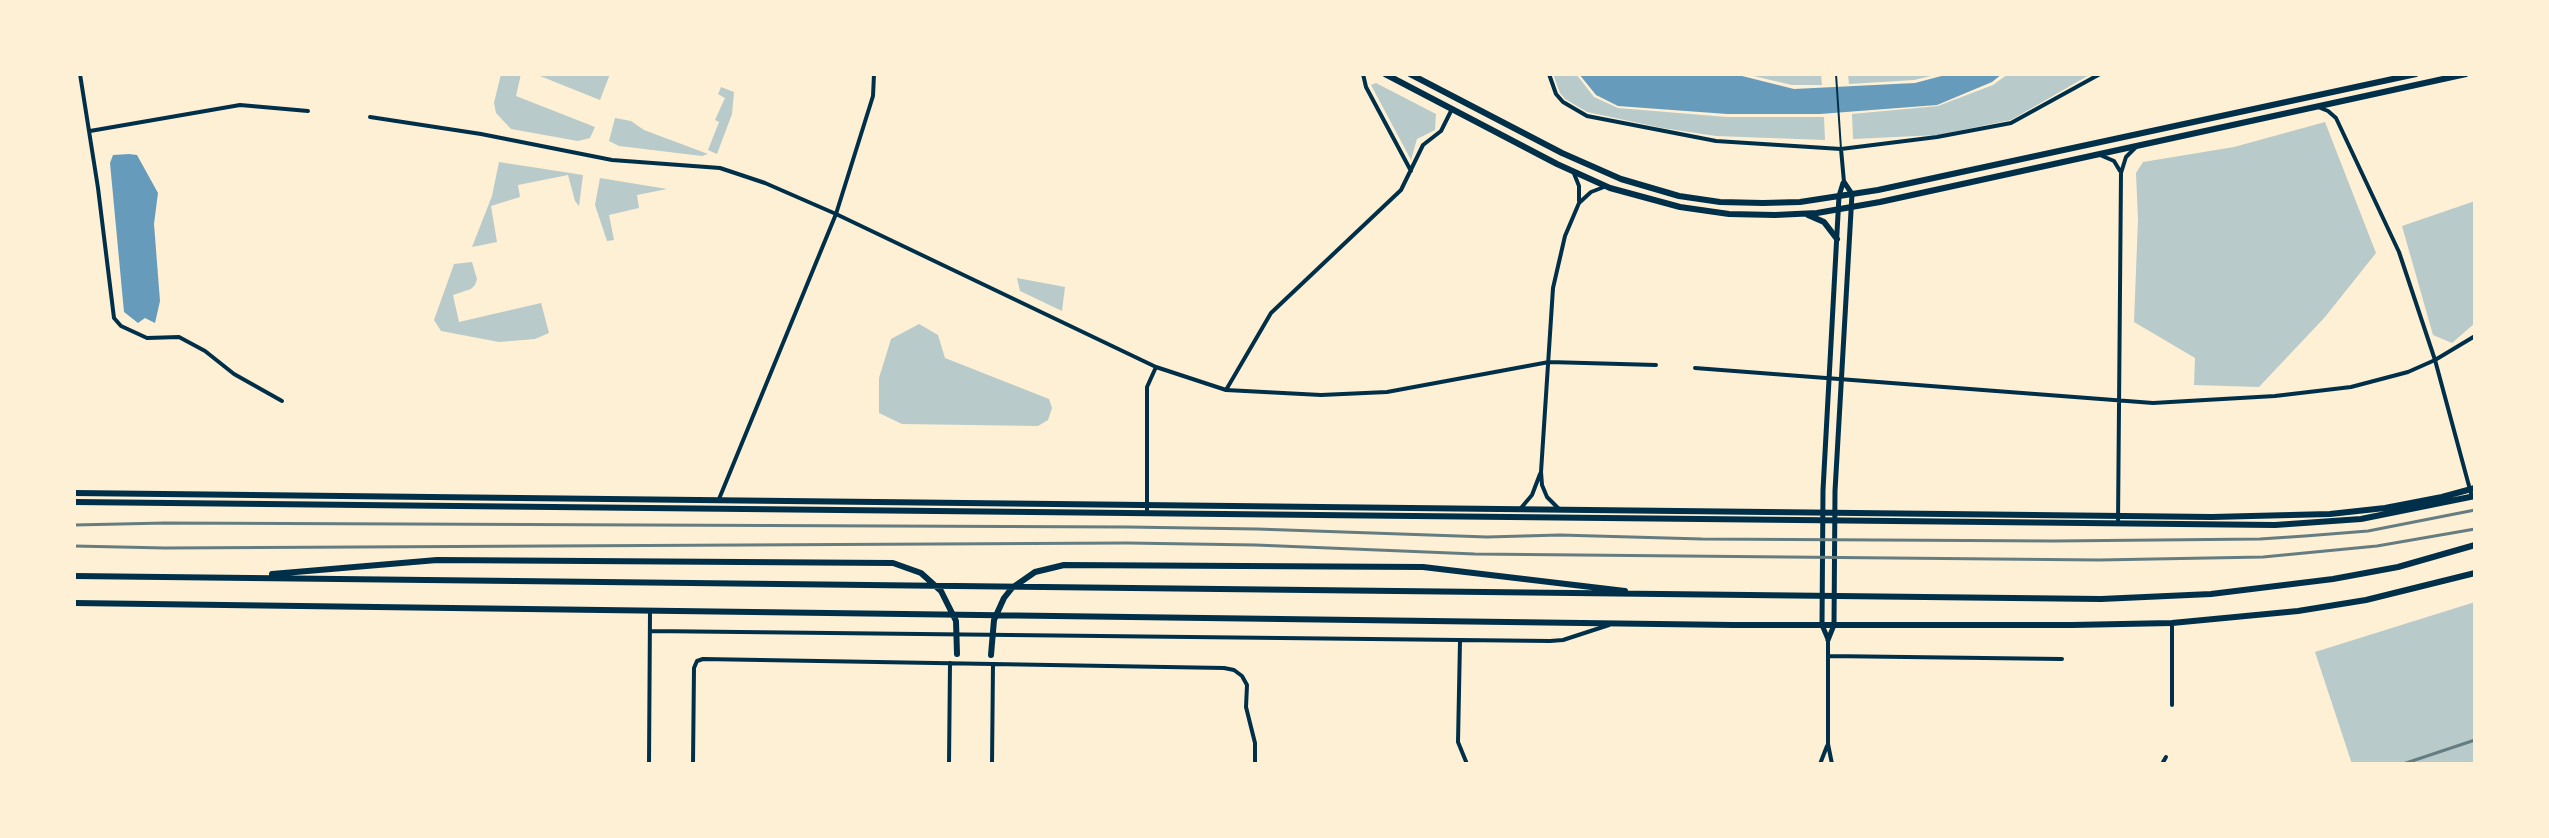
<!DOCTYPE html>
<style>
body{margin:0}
#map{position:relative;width:2549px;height:838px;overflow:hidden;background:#fdf0d5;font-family:"IBM Plex Serif",serif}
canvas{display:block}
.frame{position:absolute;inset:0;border:76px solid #fdf0d5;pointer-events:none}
</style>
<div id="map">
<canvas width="2549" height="838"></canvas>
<div class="frame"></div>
</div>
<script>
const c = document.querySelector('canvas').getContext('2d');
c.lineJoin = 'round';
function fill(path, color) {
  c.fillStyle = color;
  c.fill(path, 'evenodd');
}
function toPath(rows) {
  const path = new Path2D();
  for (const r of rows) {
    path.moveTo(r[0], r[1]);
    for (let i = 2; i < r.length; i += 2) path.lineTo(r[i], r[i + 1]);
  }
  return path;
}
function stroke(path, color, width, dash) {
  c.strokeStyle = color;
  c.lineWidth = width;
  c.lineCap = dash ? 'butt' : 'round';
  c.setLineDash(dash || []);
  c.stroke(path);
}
fill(toPath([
 [501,74,521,74,516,96,595,127,590,138,578,141,511,129,496,113,494,103],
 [535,74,610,74,600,100],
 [1553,74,1576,74,1594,97,1618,108,1727,117,1824,117,1825,140,1716,136,1662,128,1587,112,1565,99,1560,93],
 [1745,74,1821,74,1822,85,1792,85],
 [1848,74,1940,74,1914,80,1849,84],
 [2008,74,2091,74,2011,120,1938,135,1853,139,1852,114,1938,106,1993,85],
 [1376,83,1436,114,1435,130,1417,139,1411,160,1371,85],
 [721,87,734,92,732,114,717,154,708,150,719,122,715,120,725,98,718,94],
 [615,118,631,121,644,130,708,154,702,156,619,146,609,141],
 [2325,122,2376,253,2325,317,2259,387,2194,385,2195,358,2134,322,2138,220,2136,173,2143,162,2234,147],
 [499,162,583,175,579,206,575,201,568,175,518,185,520,197,491,206,497,242,472,247,492,196],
 [600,178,667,189,637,195,639,208,609,215,614,240,607,241,595,205],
 [2475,201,2475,323,2452,343,2433,335,2402,226],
 [472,262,477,279,475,285,471,289,453,295,459,322,541,303,549,333,535,339,499,342,441,331,434,320,454,264],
 [1017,278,1065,287,1062,311,1020,291],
 [919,324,938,335,945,358,1049,399,1052,408,1048,420,1038,426,902,424,879,413,879,378,891,339],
 [2475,602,2475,764,2352,764,2315,652]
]), '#b9caca');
fill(toPath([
 [1579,74,1734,74,1794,89,1915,83,1949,74,2002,74,1992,82,1937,105,1820,114,1727,114,1618,106,1596,95],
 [129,154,137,155,158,193,154,224,160,301,155,323,145,318,138,323,124,312,110,163,113,155]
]), '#669bbc');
stroke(toPath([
 [1836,74,1841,149]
]), '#003049', 2);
stroke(toPath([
 [80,74,98,188,114,318,121,326,147,338,179,337,205,351,234,374,282,401],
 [1363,74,1366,87,1411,171],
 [1549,74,1556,94,1563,102,1587,116,1716,141,1841,149,1937,137,2011,123,2100,74],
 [2318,107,2328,111,2336,118,2399,252,2435,360,2472,497],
 [370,117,481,134,612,160,720,168,765,183,836,214,1156,367,1226,390,1321,395,1387,392,1549,362,1656,365],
 [90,131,240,105,308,111],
 [1841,149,1844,182],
 [2100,155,2114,161,2120,171],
 [1573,171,1579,186,1579,201],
 [1695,368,2153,403,2275,396,2351,387,2408,372,2435,360,2475,336],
 [1226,390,1271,313,1401,190,1423,145,1441,131,1452,109],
 [719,499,836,214,873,96,874,74],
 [1521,508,1532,495,1540,474],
 [1559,509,1547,497,1542,485,1541,472,1553,288,1565,236,1579,203,1591,192,1604,187],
 [1147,513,1147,387,1156,367],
 [2118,523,2121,173,2126,157,2136,147],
 [650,631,1550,641,1563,640,1609,625],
 [1828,640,1828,744,1832,764],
 [1460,641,1458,742,1467,764],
 [1828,656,2062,659],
 [2172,705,2172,623],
 [649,764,650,611],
 [693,764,694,668,697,661,703,659,1224,668,1234,670,1242,676,1247,685,1246,707,1255,743,1255,764],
 [949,764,950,663],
 [992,764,993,664],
 [1820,764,1827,746],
 [2162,764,2166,757]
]), '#003049', 4);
stroke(toPath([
 [1828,639,1822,625,1823,490,1839,196,1843,183],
 [1828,640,1834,625,1835,491,1852,194,1844,182]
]), '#003049', 5);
stroke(toPath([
 [1385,74,1557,164,1610,188,1680,207,1729,214,1775,215,1817,213,1880,202,2466,74],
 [1410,74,1562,153,1621,179,1679,196,1720,202,1763,203,1800,202,1878,190,2416,74],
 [1808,215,1824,222,1837,239],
 [74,493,2212,517,2330,514,2385,508,2442,497,2475,488],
 [74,502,2275,525,2361,519,2475,496]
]), '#003049', 6);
stroke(toPath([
 [272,574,437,560,893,563,921,573,941,591,956,621,957,654],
 [74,576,2101,599,2211,594,2333,579,2398,567,2475,545],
 [74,603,1733,625,2072,625,2172,623,2298,611,2366,600,2475,573],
 [991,655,994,620,1004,598,1012,588,1035,572,1064,565,1423,567,1625,591]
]), '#003049', 6);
stroke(toPath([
 [74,525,165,523,1127,527,1257,529,1487,537,1560,535,1702,539,2054,541,2260,539,2305,536,2368,531,2475,510],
 [74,546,165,548,1127,543,1256,545,1475,554,2099,560,2263,557,2377,546,2475,529],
 [2403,764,2475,740]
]), '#657d81', 3);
</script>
